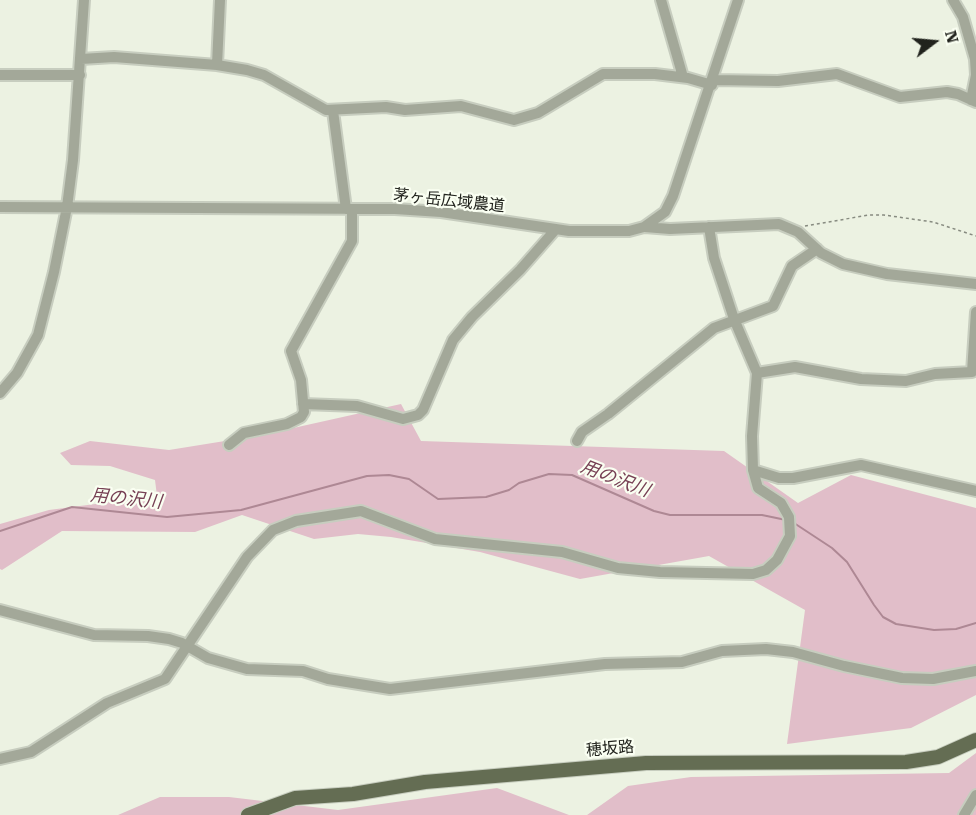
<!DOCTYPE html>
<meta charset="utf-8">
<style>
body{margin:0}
#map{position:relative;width:976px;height:815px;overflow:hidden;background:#ecf2e2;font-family:"Roboto Serif",serif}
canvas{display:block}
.north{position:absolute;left:904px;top:12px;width:60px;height:60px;-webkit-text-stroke:4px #fafff2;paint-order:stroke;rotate:74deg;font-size:16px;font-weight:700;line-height:24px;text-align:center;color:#21231d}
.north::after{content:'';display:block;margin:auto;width:21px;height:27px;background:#21231d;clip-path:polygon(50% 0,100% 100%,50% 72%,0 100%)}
</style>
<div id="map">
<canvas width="976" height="815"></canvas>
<div class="north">N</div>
</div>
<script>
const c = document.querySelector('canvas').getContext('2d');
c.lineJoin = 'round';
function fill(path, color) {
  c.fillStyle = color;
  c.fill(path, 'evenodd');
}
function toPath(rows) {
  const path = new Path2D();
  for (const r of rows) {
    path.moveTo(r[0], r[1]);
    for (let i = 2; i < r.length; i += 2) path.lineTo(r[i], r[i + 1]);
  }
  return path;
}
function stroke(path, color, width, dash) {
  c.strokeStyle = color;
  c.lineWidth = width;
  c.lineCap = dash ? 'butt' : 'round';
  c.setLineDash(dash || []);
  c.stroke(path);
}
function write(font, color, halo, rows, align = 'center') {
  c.font = font + ' "Roboto Serif","Noto Sans JP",serif';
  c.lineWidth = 4.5;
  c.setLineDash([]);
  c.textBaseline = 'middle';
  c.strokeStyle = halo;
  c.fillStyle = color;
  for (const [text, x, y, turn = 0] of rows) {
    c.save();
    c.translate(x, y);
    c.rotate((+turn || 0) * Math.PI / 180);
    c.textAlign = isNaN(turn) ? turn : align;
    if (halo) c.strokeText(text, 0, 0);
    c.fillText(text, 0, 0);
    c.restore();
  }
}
fill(toPath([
 [401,404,421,441,724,451,798,503,851,475,976,508,976,695,911,728,787,744,805,610,709,556,580,579,480,552,391,537,358,534,314,539,242,515,195,532,62,531,2,570,0,569,0,524,49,510,157,496,155,480,110,466,71,465,60,453,90,441,169,450,262,435],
 [976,753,976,815,587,815,628,786,691,777,949,773],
 [497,788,569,815,118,815,160,797,229,797,338,810]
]), '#e1bec9');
stroke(toPath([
 [794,523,832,548,847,562,874,605,883,617,896,624,934,630,956,629,976,623],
 [0,531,72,507,167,517,241,510,367,476,389,475,409,479,438,499,486,497,509,490,519,483,549,474,572,475,654,511,670,515,762,515,786,520]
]), '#ae8894', 2);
const minor = toPath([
 [661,0,683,77],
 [953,0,963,17,975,59,976,75,971,100],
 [81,59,114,57,217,65,247,70,264,75,326,110,386,107,405,110,461,106,514,120,538,113,603,74,655,74,688,78,712,85],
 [217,65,220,0],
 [0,75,80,75],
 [714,80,778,81,837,74,900,97,947,92,958,94,976,102],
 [333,111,346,209],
 [0,207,395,209,441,212,569,231,629,231,644,227,665,212,673,196,738,0],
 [645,227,670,229,779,224,798,232,821,253,843,264,887,274,976,284],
 [709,227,714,258,734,319,757,373,752,436,753,470,779,478,793,478,861,465,976,491],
 [757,373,795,367,861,379,906,381,935,374,972,372,976,312],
 [0,393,17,373,38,335,54,272,67,207,73,160,84,0],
 [303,404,357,406,403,419,418,415,423,410,453,340,472,317,520,270,556,229],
 [577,441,582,432,608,414,714,328,773,306,792,266,817,249],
 [229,445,244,433,287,424,301,417,304,412,301,380,291,351,352,241,352,209],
 [0,610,94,635,148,636,169,639,182,643,208,658,247,669,303,671,328,679,390,689,605,664,682,662,722,651,766,649,793,652,844,666,902,678,933,679,976,671],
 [0,759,31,752,107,703,165,679,247,557,273,530,296,521,361,511,435,539,562,552,618,568,660,572,753,574,766,570,777,560,790,536,789,517,781,503,758,488,753,470],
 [964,815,976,795]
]);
const major = toPath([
 [248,815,295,798,353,794,425,782,646,763,906,762,938,757,976,740]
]);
stroke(minor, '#c7cdbf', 14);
stroke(major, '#c7cdbf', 16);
stroke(toPath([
 [805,226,869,215,884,215,933,222,976,236]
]), '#878b80', 1.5, [3, 3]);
stroke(minor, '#a3a899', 10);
stroke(major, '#646d53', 14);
write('16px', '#21231d', '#fafff2', [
 ["茅ヶ岳広域農道",449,201,6],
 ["穂坂路",610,749,-5]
]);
write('italic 18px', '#764054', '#fafff2', [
 ["用の沢川",615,479,21],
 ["用の沢川",126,499,6]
]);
</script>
